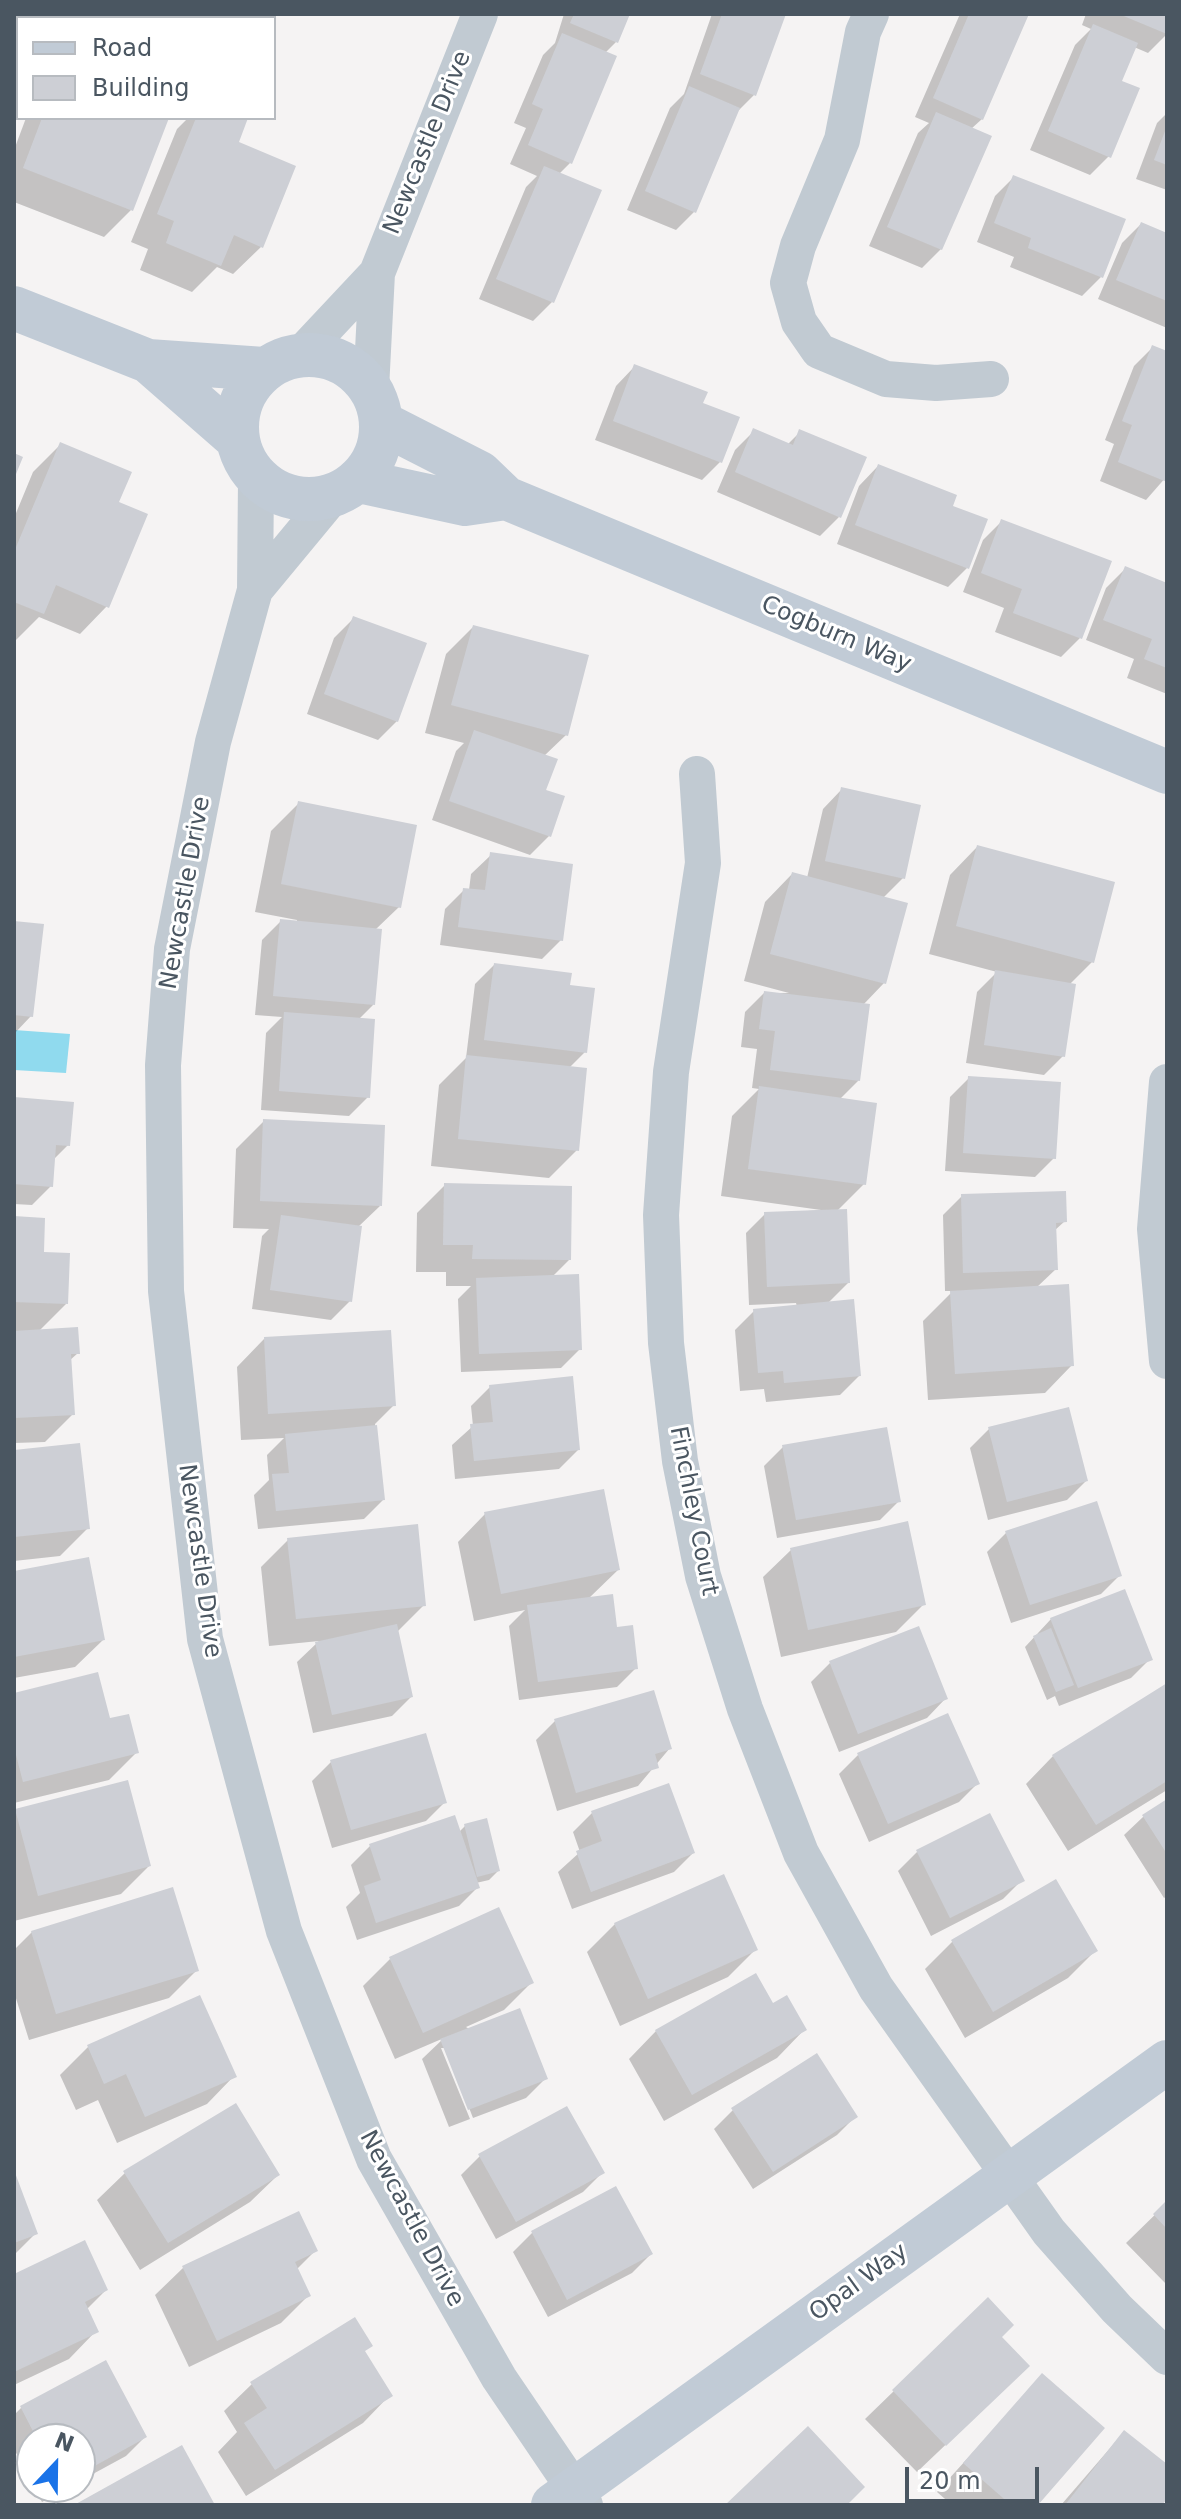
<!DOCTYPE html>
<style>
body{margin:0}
#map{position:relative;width:1181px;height:2519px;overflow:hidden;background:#f5f3f3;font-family:"DejaVu Sans",sans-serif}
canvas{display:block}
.frame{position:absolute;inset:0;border:16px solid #4a5661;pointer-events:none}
.legend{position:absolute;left:16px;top:16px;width:260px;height:104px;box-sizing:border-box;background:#fff;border:2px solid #b7bbc0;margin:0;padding:10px 14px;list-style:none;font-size:24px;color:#4a5661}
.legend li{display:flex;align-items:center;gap:16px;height:40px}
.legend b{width:40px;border:2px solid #b7bbc0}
.north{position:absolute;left:16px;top:2423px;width:80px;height:80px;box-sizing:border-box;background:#fff;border:2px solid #b7bbc0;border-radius:50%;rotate:22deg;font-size:22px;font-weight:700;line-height:32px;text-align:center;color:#4a5661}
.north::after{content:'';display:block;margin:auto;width:28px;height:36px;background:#1a73e8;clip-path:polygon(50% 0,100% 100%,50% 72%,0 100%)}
.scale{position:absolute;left:905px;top:2467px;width:134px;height:36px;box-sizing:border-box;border:4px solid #4a5661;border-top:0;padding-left:10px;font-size:24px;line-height:28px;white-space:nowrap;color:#4a5661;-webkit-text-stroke:6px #fff;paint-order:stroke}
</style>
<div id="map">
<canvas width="1181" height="2519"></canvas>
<div class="frame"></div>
<ul class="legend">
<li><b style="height:10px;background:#c1cbd6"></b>Road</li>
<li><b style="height:22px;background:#cdcfd5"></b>Building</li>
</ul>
<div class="north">N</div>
<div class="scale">20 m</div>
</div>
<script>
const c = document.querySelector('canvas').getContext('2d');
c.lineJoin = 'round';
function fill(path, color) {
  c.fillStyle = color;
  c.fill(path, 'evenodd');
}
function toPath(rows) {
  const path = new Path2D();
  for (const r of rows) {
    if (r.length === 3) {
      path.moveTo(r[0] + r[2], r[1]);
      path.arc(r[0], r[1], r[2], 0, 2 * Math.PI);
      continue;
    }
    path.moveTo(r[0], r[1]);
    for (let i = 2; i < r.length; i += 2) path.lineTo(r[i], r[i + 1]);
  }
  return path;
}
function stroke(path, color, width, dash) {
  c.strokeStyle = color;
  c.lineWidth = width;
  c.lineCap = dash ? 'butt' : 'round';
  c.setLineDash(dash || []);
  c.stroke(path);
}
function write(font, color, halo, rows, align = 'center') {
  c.font = font + ' "DejaVu Sans",sans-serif';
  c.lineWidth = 6;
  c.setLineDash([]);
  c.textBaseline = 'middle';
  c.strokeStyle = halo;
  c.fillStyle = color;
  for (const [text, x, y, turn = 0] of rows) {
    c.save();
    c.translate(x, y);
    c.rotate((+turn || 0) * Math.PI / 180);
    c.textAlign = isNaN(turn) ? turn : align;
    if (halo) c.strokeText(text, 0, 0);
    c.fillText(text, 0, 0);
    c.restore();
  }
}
fill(toPath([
 [14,1030,70,1034,66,1073,14,1070]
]), '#90daee');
fill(toPath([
 [564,14,628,14,616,42,605,53,570,163,559,174,552,302,533,321,479,299,526,187,537,176,510,164,526,128,514,123,543,55,555,43],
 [712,14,784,14,754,95,736,113,695,211,676,230,627,210,670,108,684,94],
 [960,14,1026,14,982,119,971,129,941,249,922,268,869,246,918,133,929,123,915,117],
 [1086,14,1167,14,1167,34,1148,53,1134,47,1120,82,1109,156,1090,175,1030,150,1075,45,1091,29,1082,25],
 [1167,113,1167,190,1136,179,1157,123],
 [26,118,167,118,131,210,104,237,14,202,14,150],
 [188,118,244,118,236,143,261,247,233,274,217,267,192,292,140,270,148,249,131,242,177,129],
 [1014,177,1101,277,1082,296,1010,267,1014,257,977,242,995,196],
 [1141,224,1167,235,1167,328,1098,299,1122,243],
 [1153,347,1167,353,1167,476,1146,500,1100,481,1114,444,1105,440,1134,366],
 [635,366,700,404,721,461,702,480,595,440,616,386],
 [754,431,787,445,800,432,839,517,820,536,717,492,735,450],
 [61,444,116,504,107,606,80,634,39,617,15,641,14,518,33,472],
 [878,466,950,507,986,520,967,568,948,587,837,544,859,486],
 [1002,521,1080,638,1061,657,995,632,1004,608,963,592,983,540],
 [1125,569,1167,585,1167,694,1127,678,1134,659,1086,640,1106,588],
 [353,619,397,721,378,740,307,714,334,638],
 [473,627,566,735,544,756,549,836,530,855,432,820,456,751,464,743,425,733,446,654],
 [842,789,903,878,883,898,884,983,863,1005,859,1080,840,1099,864,1184,837,1211,848,1283,827,1304,859,1376,840,1395,766,1402,764,1389,740,1391,735,1330,754,1311,797,1307,796,1303,749,1305,746,1233,765,1214,821,1210,721,1196,732,1116,759,1089,752,1088,757,1049,741,1047,745,1012,764,993,789,993,744,981,765,902,792,874,807,878,823,809],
 [298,804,399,907,375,930,373,1005,358,1020,368,1097,349,1116,261,1110,266,1033,282,1017,255,1015,262,940,281,921,297,923,297,920,255,912,271,831],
 [977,847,1092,962,1069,985,1063,1056,1044,1075,966,1063,977,992,997,972,929,954,950,875],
 [491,855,561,940,542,959,440,945,445,909,464,890,469,890,471,874],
 [14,923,31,1016,14,1034],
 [494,965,568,987,585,1052,569,1068,577,1150,549,1178,431,1166,439,1085,466,1058,475,984],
 [969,1078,1054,1158,1035,1177,945,1171,950,1097],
 [14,1099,68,1145,53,1160,51,1186,32,1205,14,1204],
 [264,1121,380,1206,358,1227,350,1301,331,1320,252,1309,262,1236,269,1229,233,1228,236,1149],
 [445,1185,569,1260,552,1277,580,1349,561,1368,461,1372,458,1299,471,1286,446,1286,446,1272,416,1272,417,1213],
 [962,1196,1065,1221,1054,1231,1056,1269,1036,1288,1072,1365,1045,1393,928,1400,923,1321,953,1291,945,1291,943,1215],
 [14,1218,66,1304,38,1332,78,1353,69,1361,73,1414,45,1442,14,1443],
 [264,1339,394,1405,375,1424,383,1500,364,1519,258,1529,254,1495,269,1480,267,1455,284,1438,241,1440,237,1367],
 [490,1387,578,1450,559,1469,455,1479,452,1445,473,1426,471,1406],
 [989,1429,1086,1481,1067,1500,988,1520,970,1448],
 [783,1447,899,1501,880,1520,777,1538,764,1466],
 [14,1452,88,1528,60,1556,14,1561],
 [1096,1503,1120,1575,1101,1594,1011,1623,987,1552,1006,1533],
 [485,1514,618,1570,588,1599,615,1630,636,1668,617,1687,519,1700,509,1626,525,1610,474,1621,458,1542],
 [288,1540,424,1605,397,1632,411,1697,392,1716,313,1733,297,1662,319,1641,269,1646,261,1567],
 [791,1550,924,1604,896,1632,781,1657,763,1577],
 [14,1573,103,1640,75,1667,14,1678],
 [1051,1619,1150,1659,1131,1678,1059,1706,1055,1696,1047,1700,1025,1647],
 [830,1663,946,1698,927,1718,839,1752,811,1682],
 [1167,1686,1167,1790,1068,1851,1026,1784,1053,1756],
 [14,1695,109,1721,137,1752,109,1780,14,1803],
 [947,1715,978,1783,959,1802,869,1842,839,1774,858,1755],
 [555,1721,670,1748,638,1786,557,1811,536,1740],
 [331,1762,445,1802,426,1821,332,1848,312,1781],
 [1167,1801,1167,1896,1164,1898,1124,1835,1143,1817],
 [16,1811,149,1866,121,1894,14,1921],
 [592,1813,693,1853,674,1872,572,1909,558,1872,580,1852,573,1832],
 [989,1815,1022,1880,1003,1899,931,1936,898,1871,917,1852],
 [465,1826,498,1871,489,1880,476,1883,478,1887,459,1906,357,1940,346,1907,360,1893,351,1865,370,1846,459,1832],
 [615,1924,755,1950,728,1977,620,2026,587,1952],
 [32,1932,196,1971,169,1998,29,2040,14,1992,14,1950],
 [953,1941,1096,1950,1068,1978,965,2038,925,1969],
 [390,1959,531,1983,504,2010,466,2027,545,2079,526,2098,473,2118,446,2048,441,2048,470,2119,449,2127,422,2059,444,2038,395,2059,363,1986],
 [772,2006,804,2030,777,2058,664,2121,629,2059,656,2031],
 [88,2047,234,2076,207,2104,117,2143,98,2100,76,2110,60,2075],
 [733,2110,856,2116,837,2135,753,2189,714,2129],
 [480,2156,602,2173,583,2192,496,2239,461,2175],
 [125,2173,278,2175,250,2202,140,2270,97,2200],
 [14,2175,36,2233,14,2255],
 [615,2188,651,2254,632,2273,548,2317,513,2252,532,2233],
 [1167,2203,1167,2285,1126,2243],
 [316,2250,297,2269,309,2295,281,2323,189,2367,155,2295,183,2268],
 [14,2276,106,2290,86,2310,96,2331,69,2359,14,2385],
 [988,2300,999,2337,1000,2393,917,2472,865,2419],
 [363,2353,390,2395,363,2423,246,2496,218,2452,237,2432,224,2411,252,2384],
 [1042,2376,1035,2505,952,2505,937,2492],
 [21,2408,145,2437,126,2456,80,2481,80,2439,32,2439,32,2483,14,2449,14,2415],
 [1124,2432,1167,2467,1167,2496,1160,2505,1061,2505],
 [34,2487,69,2487,42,2502]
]), '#0003');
fill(toPath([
 [14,14,53,14,51,18,18,18,18,98,14,107],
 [574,14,630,14,618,43,570,23],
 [722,14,786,14,756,96,700,74],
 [969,14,1029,14,983,120,933,98],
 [1119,14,1167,14,1167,34],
 [1093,24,1138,43,1122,81,1140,88,1111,158,1048,131],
 [562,33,617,56,572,164,528,145,543,109,532,104],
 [689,86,740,108,696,213,645,191],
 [936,112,992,136,942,250,887,227],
 [42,118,169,118,133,211,23,168],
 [196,118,248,118,239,142,296,166,263,248,234,235,221,266,166,243,174,221,157,214],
 [1167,126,1167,165,1154,160],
 [544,166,602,190,554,303,496,279],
 [1013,175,1126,219,1103,278,1028,248,1031,238,994,223],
 [1141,222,1167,233,1167,301,1116,280],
 [1152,345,1167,351,1167,482,1118,462,1132,425,1122,421],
 [634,364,708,392,703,403,740,417,722,463,613,421],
 [753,428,793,445,799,429,867,457,841,518,735,472],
 [60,442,132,472,119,502,148,514,109,608,56,585,44,614,14,602,14,552],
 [14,453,23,457,14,479],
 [878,464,957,495,953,506,988,519,969,569,855,525],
 [1001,519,1112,561,1082,639,1013,613,1022,589,981,573],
 [1125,566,1167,583,1167,668,1144,659,1152,639,1103,620],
 [353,616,427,643,398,722,324,694],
 [473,625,589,655,568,736,451,705],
 [474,730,558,759,546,790,565,796,551,837,449,801],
 [841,787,921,805,905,879,825,861],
 [298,801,417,825,401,908,281,884],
 [977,845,1115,882,1094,963,956,926],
 [490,852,573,864,563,941,458,927,463,888,485,890],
 [792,872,908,903,886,984,770,954],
 [280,919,382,929,375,1005,273,996],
 [14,921,44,924,33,1017,14,1015],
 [494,963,572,973,570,985,595,988,587,1053,484,1040],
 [995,970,1076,984,1065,1057,984,1045],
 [764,991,870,1004,860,1081,770,1070,775,1031,759,1029],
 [284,1012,375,1019,370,1098,279,1091],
 [466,1055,587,1068,579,1151,458,1139],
 [968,1076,1061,1082,1056,1159,963,1153],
 [759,1086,877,1103,866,1185,748,1169],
 [14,1097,74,1102,70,1146,56,1145,53,1187,14,1184],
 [263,1119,385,1125,382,1206,260,1201],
 [444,1183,572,1186,571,1260,472,1259,473,1245,443,1245],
 [1066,1191,1067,1222,1056,1223,1058,1270,963,1273,961,1194],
 [847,1209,850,1283,767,1287,764,1212],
 [281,1215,362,1226,352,1302,270,1290],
 [14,1216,45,1218,44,1252,70,1253,68,1304,14,1302],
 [579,1274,582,1350,479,1354,476,1278],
 [1069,1284,1074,1366,955,1374,950,1291],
 [854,1299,861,1376,784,1383,783,1371,758,1373,753,1309],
 [78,1327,80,1354,71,1354,75,1415,14,1418,14,1331],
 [391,1330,396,1406,268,1414,264,1337],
 [573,1376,580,1450,474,1461,470,1424,493,1422,489,1385],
 [1069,1407,1088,1481,1007,1502,988,1427],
 [377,1425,385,1500,276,1511,272,1474,289,1473,285,1434],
 [887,1427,901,1502,796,1520,782,1445],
 [80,1443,90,1529,14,1537,14,1450],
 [604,1489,620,1570,501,1594,484,1512],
 [1097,1501,1122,1576,1030,1605,1005,1531],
 [908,1521,926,1605,808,1630,790,1548],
 [418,1524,426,1606,296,1619,287,1538],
 [89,1557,105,1640,14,1657,14,1571],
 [1125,1589,1153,1660,1078,1688,1050,1618],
 [613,1594,617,1627,633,1625,638,1669,538,1682,527,1605],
 [397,1624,413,1697,332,1715,315,1642],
 [919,1626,948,1699,858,1734,829,1661],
 [1051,1628,1074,1685,1056,1692,1033,1636],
 [98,1672,110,1718,129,1714,139,1753,23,1782,14,1747,14,1693],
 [1167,1683,1167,1781,1096,1825,1052,1755],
 [654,1690,672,1749,655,1754,659,1768,576,1793,554,1719],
 [948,1713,980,1784,888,1824,857,1753],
 [426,1733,447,1803,351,1830,330,1760],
 [128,1780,151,1866,38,1896,15,1809],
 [669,1783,695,1853,591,1892,576,1851,602,1841,591,1811],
 [1167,1799,1167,1854,1142,1815],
 [990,1813,1025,1881,950,1918,916,1850],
 [455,1815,480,1888,376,1923,364,1886,381,1880,369,1844],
 [487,1818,500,1871,477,1877,464,1824],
 [724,1874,758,1950,648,1999,614,1923],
 [1056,1879,1098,1951,993,2012,951,1940],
 [173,1887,199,1971,56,2014,31,1931],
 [499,1907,534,1983,423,2033,389,1957],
 [756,1973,773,2003,787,1995,807,2030,692,2095,655,2030],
 [200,1995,237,2077,145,2117,126,2074,104,2084,87,2045],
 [520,2008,548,2079,468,2110,440,2039],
 [817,2053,858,2117,773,2172,731,2108],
 [236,2103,280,2175,168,2243,123,2171],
 [567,2106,605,2173,516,2222,478,2154],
 [14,2170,38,2234,14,2243],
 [616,2186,653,2254,567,2300,531,2231],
 [1167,2200,1167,2229,1153,2214],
 [299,2211,318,2251,295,2262,311,2296,217,2341,182,2266],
 [85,2240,108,2290,85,2302,99,2332,14,2372,14,2274],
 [988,2297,1014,2325,1002,2337,1030,2366,946,2446,892,2390],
 [355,2317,373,2346,365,2351,393,2396,275,2470,244,2423,267,2408,250,2382],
 [106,2360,147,2437,80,2474,80,2439,37,2439,20,2406],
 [1042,2373,1105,2428,1038,2505,1011,2505,963,2463],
 [808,2426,865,2487,847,2505,725,2505],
 [1124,2430,1167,2464,1167,2499,1162,2505,1065,2505],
 [182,2445,215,2505,74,2505]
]), '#cdcfd5');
stroke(toPath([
 [871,14,863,32,842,140,798,246,788,283,799,322,819,351,886,379,936,383,991,379],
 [301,354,377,273],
 [371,389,377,273,480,14],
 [256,479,255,590,213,742,172,949,163,1065,166,1291,205,1639,284,1931,374,2159,499,2378,585,2505],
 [255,590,332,497],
 [697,774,703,863,671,1072,661,1215,666,1343,680,1461,703,1576,745,1709,801,1853,876,1988,1049,2232,1117,2309,1167,2357],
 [1167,1082,1155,1229,1167,1361]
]), '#c1cad2', 36);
stroke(toPath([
 [14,308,148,361,264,369],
 [309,427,72],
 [148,361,236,438],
 [382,423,480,473,506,498,1167,772],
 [359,481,465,504,506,498],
 [553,2505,1167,2062]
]), '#c1cbd6', 44);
write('24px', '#4a5661', '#fff', [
 ["Newcastle Drive",428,143,-68],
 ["Cogburn Way",836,635,23],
 ["Newcastle Drive",186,893,-80],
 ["Finchley Court",693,1511,79],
 ["Newcastle Drive",199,1561,82],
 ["Newcastle Drive",411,2219,62],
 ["Opal Way",859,2283,-36]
]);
</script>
